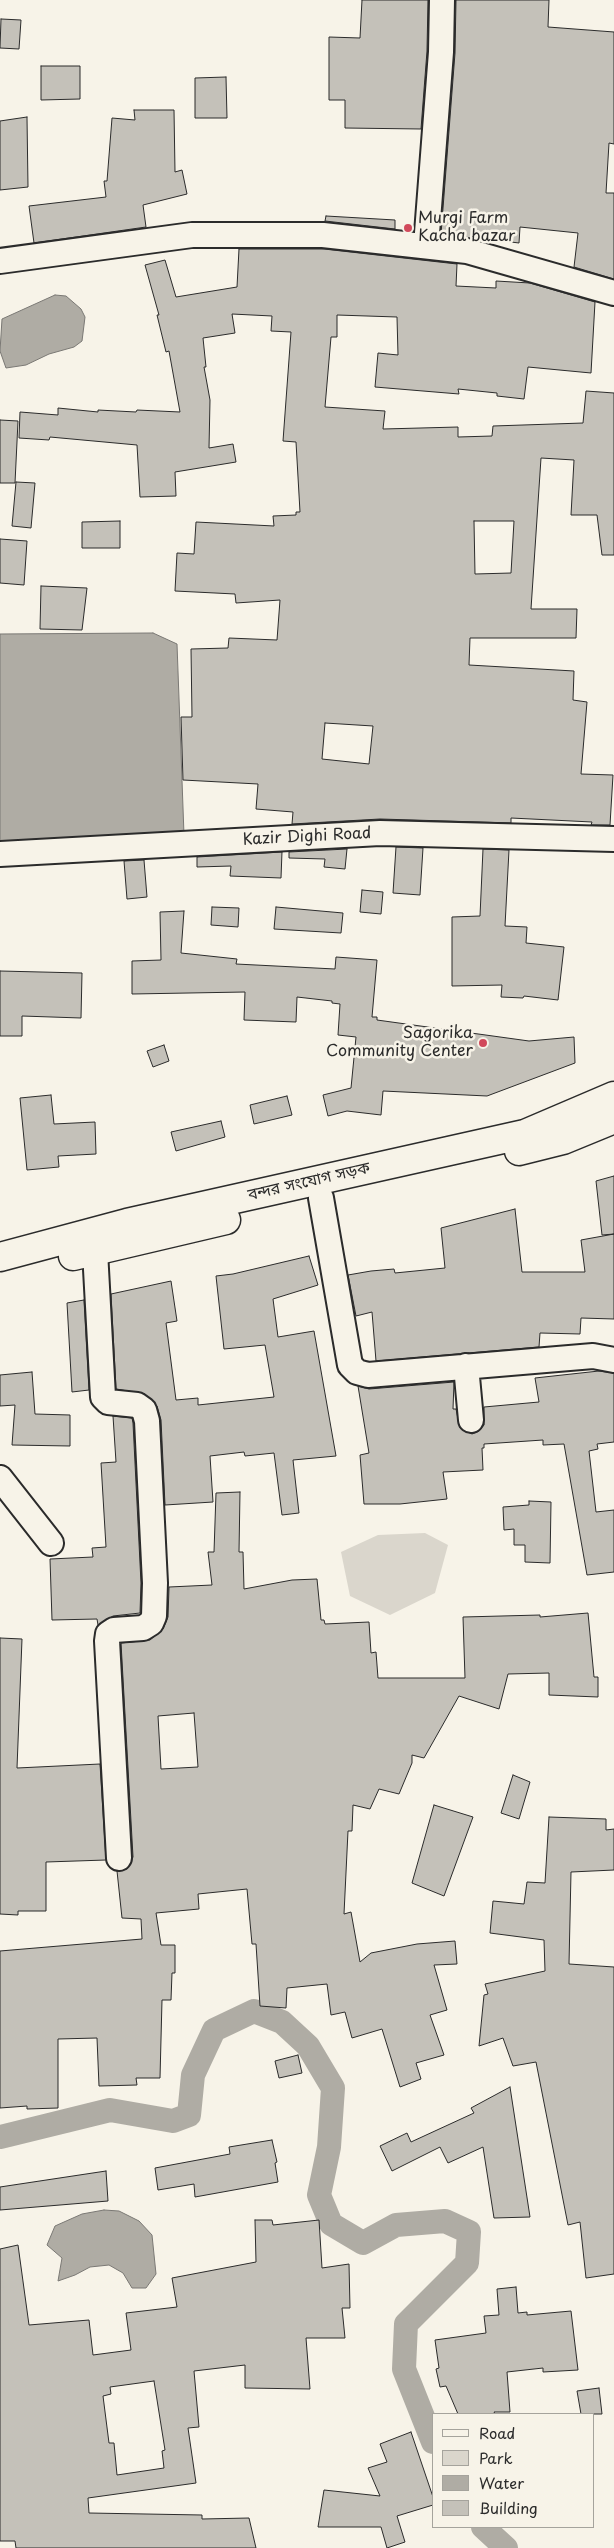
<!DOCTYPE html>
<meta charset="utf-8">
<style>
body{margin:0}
#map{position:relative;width:614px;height:2548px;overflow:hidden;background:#f7f3e8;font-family:"Playpen Sans",sans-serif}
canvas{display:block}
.legend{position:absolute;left:432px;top:2413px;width:162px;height:115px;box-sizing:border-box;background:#f7f3e8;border:1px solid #a5a39c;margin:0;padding:6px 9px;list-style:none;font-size:15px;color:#2b2b2b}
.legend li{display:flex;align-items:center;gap:10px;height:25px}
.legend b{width:25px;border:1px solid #a5a39c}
</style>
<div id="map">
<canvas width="614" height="2548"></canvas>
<ul class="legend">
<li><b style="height:6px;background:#f7f3e8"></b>Road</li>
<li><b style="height:14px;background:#dad6cc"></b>Park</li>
<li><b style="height:14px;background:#afaca4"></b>Water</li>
<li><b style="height:14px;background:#c4c1b9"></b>Building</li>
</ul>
</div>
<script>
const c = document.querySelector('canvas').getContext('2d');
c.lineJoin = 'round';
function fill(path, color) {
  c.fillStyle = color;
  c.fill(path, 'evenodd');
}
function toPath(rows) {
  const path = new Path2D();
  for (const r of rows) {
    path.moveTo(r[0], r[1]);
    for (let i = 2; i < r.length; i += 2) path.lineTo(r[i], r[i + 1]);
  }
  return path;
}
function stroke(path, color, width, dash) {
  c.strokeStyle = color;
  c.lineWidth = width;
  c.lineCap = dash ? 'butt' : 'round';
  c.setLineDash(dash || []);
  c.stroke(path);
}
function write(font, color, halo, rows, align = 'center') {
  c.font = font + ' "Playpen Sans","Noto Sans Bengali",sans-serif';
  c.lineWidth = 5;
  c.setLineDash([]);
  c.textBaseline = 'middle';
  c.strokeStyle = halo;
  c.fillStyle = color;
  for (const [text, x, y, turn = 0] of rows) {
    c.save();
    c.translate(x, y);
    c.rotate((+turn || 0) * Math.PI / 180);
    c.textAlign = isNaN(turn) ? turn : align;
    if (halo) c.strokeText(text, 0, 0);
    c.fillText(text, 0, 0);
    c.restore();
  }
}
fill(toPath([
 [425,1533,448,1545,435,1593,390,1615,350,1596,341,1552,378,1535]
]), '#dad6cc');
const water = toPath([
 [55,295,66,296,81,309,85,317,82,341,74,347,49,354,26,365,6,368,0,351,2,319,55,295],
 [153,633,177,644,184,835,0,846,0,634,153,633],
 [104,2210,119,2211,139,2221,152,2235,156,2274,146,2288,132,2288,123,2273,109,2265,90,2267,75,2275,58,2281,62,2258,47,2245,55,2226,82,2214,104,2210]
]);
fill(water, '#afaca4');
stroke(water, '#7a7874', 1);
stroke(toPath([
 [0,2137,110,2110,173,2121,189,2115,193,2075,214,2030,254,2011,282,2022,308,2046,333,2088,329,2147,319,2195,331,2224,363,2243,396,2225,445,2221,469,2232,467,2263,406,2324,404,2369,433,2442],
 [483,2527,506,2548]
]), '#afaca4', 24);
const building = toPath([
 [362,0,428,0,427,51,421,129,345,128,345,100,329,100,329,37,360,38,362,0],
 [456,0,549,0,548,27,614,32,614,144,609,143,606,193,614,193,614,279,574,267,578,233,520,227,519,243,479,238,479,240,441,234,455,53,456,0],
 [1,19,21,20,19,49,0,48,1,19],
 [41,66,80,66,80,99,41,100,41,66],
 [226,77,227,118,195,118,195,78,226,77],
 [134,110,174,110,175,172,182,170,187,194,143,205,146,227,34,243,29,206,106,197,104,181,107,181,112,118,135,120,134,110],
 [27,117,28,187,0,190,0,121,27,117],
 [326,216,395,220,395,229,325,221,326,216],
 [239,249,324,249,457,264,456,286,496,288,496,281,530,283,595,302,591,373,528,367,524,399,497,396,497,393,458,389,459,394,375,387,378,353,398,355,397,317,337,315,337,337,331,337,325,407,385,411,383,429,458,427,458,437,492,436,493,426,583,423,586,391,614,393,614,555,602,555,597,515,571,515,574,460,541,458,531,609,577,609,576,638,470,638,469,665,574,671,573,700,587,702,581,774,613,775,610,825,591,825,592,822,511,818,511,823,380,819,292,824,293,812,256,809,258,784,183,780,181,717,192,717,191,649,228,648,229,638,277,640,280,600,236,603,235,594,175,591,177,553,194,554,196,522,274,526,273,516,296,515,296,512,300,512,296,442,283,441,291,332,271,331,272,316,232,314,235,333,203,338,206,367,204,367,210,400,209,448,233,444,236,462,175,472,176,496,140,497,137,445,50,437,49,440,19,438,20,412,58,415,58,408,98,412,98,410,136,412,137,410,180,412,169,351,166,352,157,315,159,315,145,265,165,260,176,297,237,287,239,249],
 [474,521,514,521,511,573,475,574,474,521],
 [325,723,373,726,369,764,322,759,325,723],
 [0,420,18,421,15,483,0,483,0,420],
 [16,482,35,483,31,528,12,526,16,482],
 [120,521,120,548,82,548,82,522,120,521],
 [0,539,27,541,24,585,0,583,0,539],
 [41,586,87,588,82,630,40,629,41,586],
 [396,847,423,848,420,895,393,893,396,847],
 [347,849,345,869,324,867,325,859,289,858,289,852,347,849],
 [483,849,509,850,505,926,527,927,526,943,564,947,558,1000,524,996,523,998,501,997,502,985,452,986,452,917,480,916,483,849],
 [282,852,281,878,230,876,231,866,197,867,197,857,282,852],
 [144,860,147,897,127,899,124,861,144,860],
 [362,890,383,892,381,914,360,912,362,890],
 [212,907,239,908,238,927,211,925,212,907],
 [276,907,343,913,341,933,274,929,276,907],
 [184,911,181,953,237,959,236,964,335,969,336,957,377,960,372,1017,377,1017,377,1020,529,1041,574,1037,575,1063,487,1096,383,1091,381,1115,347,1111,328,1116,323,1095,351,1088,356,1037,338,1035,340,1004,332,1003,332,1001,297,997,296,1022,244,1020,245,992,132,994,132,961,161,960,160,912,184,911],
 [0,971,82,973,81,1018,22,1016,22,1036,0,1036,0,971],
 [164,1045,169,1061,153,1067,147,1051,164,1045],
 [51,1095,54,1124,95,1122,96,1154,58,1156,59,1167,27,1170,20,1098,51,1095],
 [287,1096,292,1115,254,1124,250,1105,287,1096],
 [221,1121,225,1137,176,1151,171,1132,221,1121],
 [614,1176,614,1234,602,1235,596,1181,614,1176],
 [515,1209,522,1272,585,1272,581,1240,614,1234,614,1319,581,1318,580,1334,540,1333,539,1347,376,1361,372,1312,356,1316,348,1275,371,1271,394,1269,395,1273,445,1268,441,1228,515,1209],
 [309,1256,318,1285,273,1299,278,1337,314,1331,336,1456,293,1460,299,1513,282,1515,274,1453,245,1456,244,1452,210,1456,213,1502,165,1505,161,1420,157,1406,145,1394,116,1389,111,1294,171,1281,177,1321,166,1323,176,1400,198,1398,198,1405,274,1397,265,1345,224,1349,216,1276,233,1274,309,1256],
 [84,1300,89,1390,72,1392,67,1303,84,1300],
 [599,1371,614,1373,614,1442,597,1444,598,1449,589,1451,596,1512,614,1510,614,1572,587,1575,564,1444,543,1445,543,1440,484,1444,484,1448,482,1448,483,1470,443,1472,447,1499,400,1504,364,1504,360,1455,369,1453,358,1386,369,1389,454,1382,453,1409,456,1409,460,1428,472,1434,479,1431,484,1425,484,1407,539,1402,535,1378,599,1371],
 [32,1372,35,1414,70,1415,70,1446,12,1445,15,1405,0,1406,0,1375,32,1372],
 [113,1416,132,1418,133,1423,141,1583,140,1613,113,1616,98,1625,97,1619,52,1620,50,1559,93,1557,92,1548,106,1547,101,1463,116,1462,113,1416],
 [240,1492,239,1552,243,1552,244,1589,292,1580,317,1579,321,1620,324,1620,325,1624,369,1622,371,1653,376,1652,378,1678,465,1678,463,1617,540,1615,540,1617,588,1613,594,1677,598,1677,598,1697,549,1695,549,1673,508,1674,499,1709,459,1696,424,1758,412,1755,412,1763,399,1794,379,1789,370,1809,353,1805,352,1831,348,1831,344,1914,351,1912,360,1962,371,1953,417,1944,455,1941,457,1964,434,1965,447,2010,430,2015,444,2055,416,2063,421,2079,400,2087,382,2029,352,2038,345,2012,331,2015,327,1984,287,1988,286,2008,260,2006,256,1944,252,1944,247,1889,198,1894,199,1909,156,1913,161,1945,175,1945,175,1973,172,1973,171,2000,162,2000,160,2078,136,2078,137,2085,99,2086,97,2038,58,2039,58,2108,27,2109,27,2106,0,2108,0,1951,142,1939,141,1919,122,1918,117,1871,127,1869,133,1857,121,1643,150,1640,163,1629,168,1617,169,1587,212,1585,208,1552,214,1552,216,1493,240,1492],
 [194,1713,198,1767,161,1769,158,1716,194,1713],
 [529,1501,551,1502,550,1563,525,1562,525,1545,514,1545,514,1529,504,1530,503,1507,529,1505,529,1501],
 [0,1638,22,1639,17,1768,100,1764,106,1860,46,1862,46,1911,18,1911,18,1915,0,1914,0,1638],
 [513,1775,530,1782,519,1819,501,1813,513,1775],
 [434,1805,473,1817,444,1896,412,1883,434,1805],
 [549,1817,606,1819,606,1830,614,1829,614,1870,571,1872,569,1964,614,1967,614,2274,586,2278,580,2222,568,2225,536,2062,513,2066,503,2038,479,2046,484,1995,488,1994,485,1984,545,1971,544,1940,490,1933,493,1901,524,1904,527,1882,545,1883,549,1817],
 [298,2055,302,2073,279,2078,275,2061,298,2055],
 [510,2087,530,2217,494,2218,483,2147,448,2163,440,2147,392,2171,380,2146,407,2133,411,2142,474,2113,471,2108,510,2087],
 [272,2140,277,2162,275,2163,278,2182,195,2197,194,2184,158,2190,155,2168,230,2154,229,2147,272,2140],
 [106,2171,108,2201,0,2210,0,2187,106,2171],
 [255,2220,272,2220,273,2225,319,2220,322,2268,349,2264,350,2308,342,2308,345,2338,306,2338,310,2389,245,2388,245,2365,194,2371,199,2427,188,2428,196,2483,88,2498,89,2513,202,2515,202,2519,249,2518,256,2548,16,2548,15,2541,0,2541,0,2249,18,2245,29,2325,89,2320,93,2355,131,2350,126,2313,177,2307,172,2278,256,2262,255,2220],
 [154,2381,165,2450,162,2451,164,2468,117,2475,114,2443,109,2443,103,2396,111,2394,110,2387,154,2381],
 [516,2287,518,2313,527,2312,527,2315,571,2311,578,2370,543,2372,543,2368,507,2372,510,2412,494,2412,495,2414,458,2414,446,2386,440,2387,436,2369,439,2368,435,2340,486,2333,484,2316,499,2315,497,2289,516,2287],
 [599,2388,602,2414,581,2414,577,2391,599,2388],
 [411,2432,433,2497,433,2505,397,2516,405,2542,387,2548,381,2527,318,2527,324,2490,380,2496,368,2468,387,2462,380,2444,411,2432]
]);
fill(building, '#c4c1b9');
stroke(building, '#2b2b2b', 1);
const street = toPath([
 [426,246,441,52,442,0],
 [0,261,192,235,323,235,467,251,614,293],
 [0,854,380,833,614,839],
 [321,1198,350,1365,357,1372,368,1375,593,1356,614,1360],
 [95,1251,103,1397,108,1402,137,1405,144,1410,147,1421,155,1583,154,1616,151,1623,143,1628,114,1630,108,1634,107,1641,119,1858],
 [466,1366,471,1420],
 [0,1478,51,1543]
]);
const highway = toPath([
 [519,1151,563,1140,614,1119],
 [73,1256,226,1220],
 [0,1257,127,1223,525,1134,614,1096]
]);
stroke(street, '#2b2b2b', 28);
stroke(highway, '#2b2b2b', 31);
stroke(street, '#f7f3e8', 24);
stroke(highway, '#f7f3e8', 28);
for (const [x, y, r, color] of [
 [408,228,5,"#d1495b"],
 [483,1043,5,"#d1495b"]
]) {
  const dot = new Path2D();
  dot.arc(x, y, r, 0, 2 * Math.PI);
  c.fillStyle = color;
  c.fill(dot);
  stroke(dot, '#f7f3e8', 2);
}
write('16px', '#2b2b2b', '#f7f3e8', [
 ["Murgi Farm",418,219],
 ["Kacha bazar",418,237],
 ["Sagorika",473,1034,"right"],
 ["Community Center",473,1052,"right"]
], 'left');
write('16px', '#2b2b2b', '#f7f3e8', [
 ["Kazir Dighi Road",307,837,-3],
 ["বন্দর সংযোগ সড়ক",309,1182,-13]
]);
</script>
